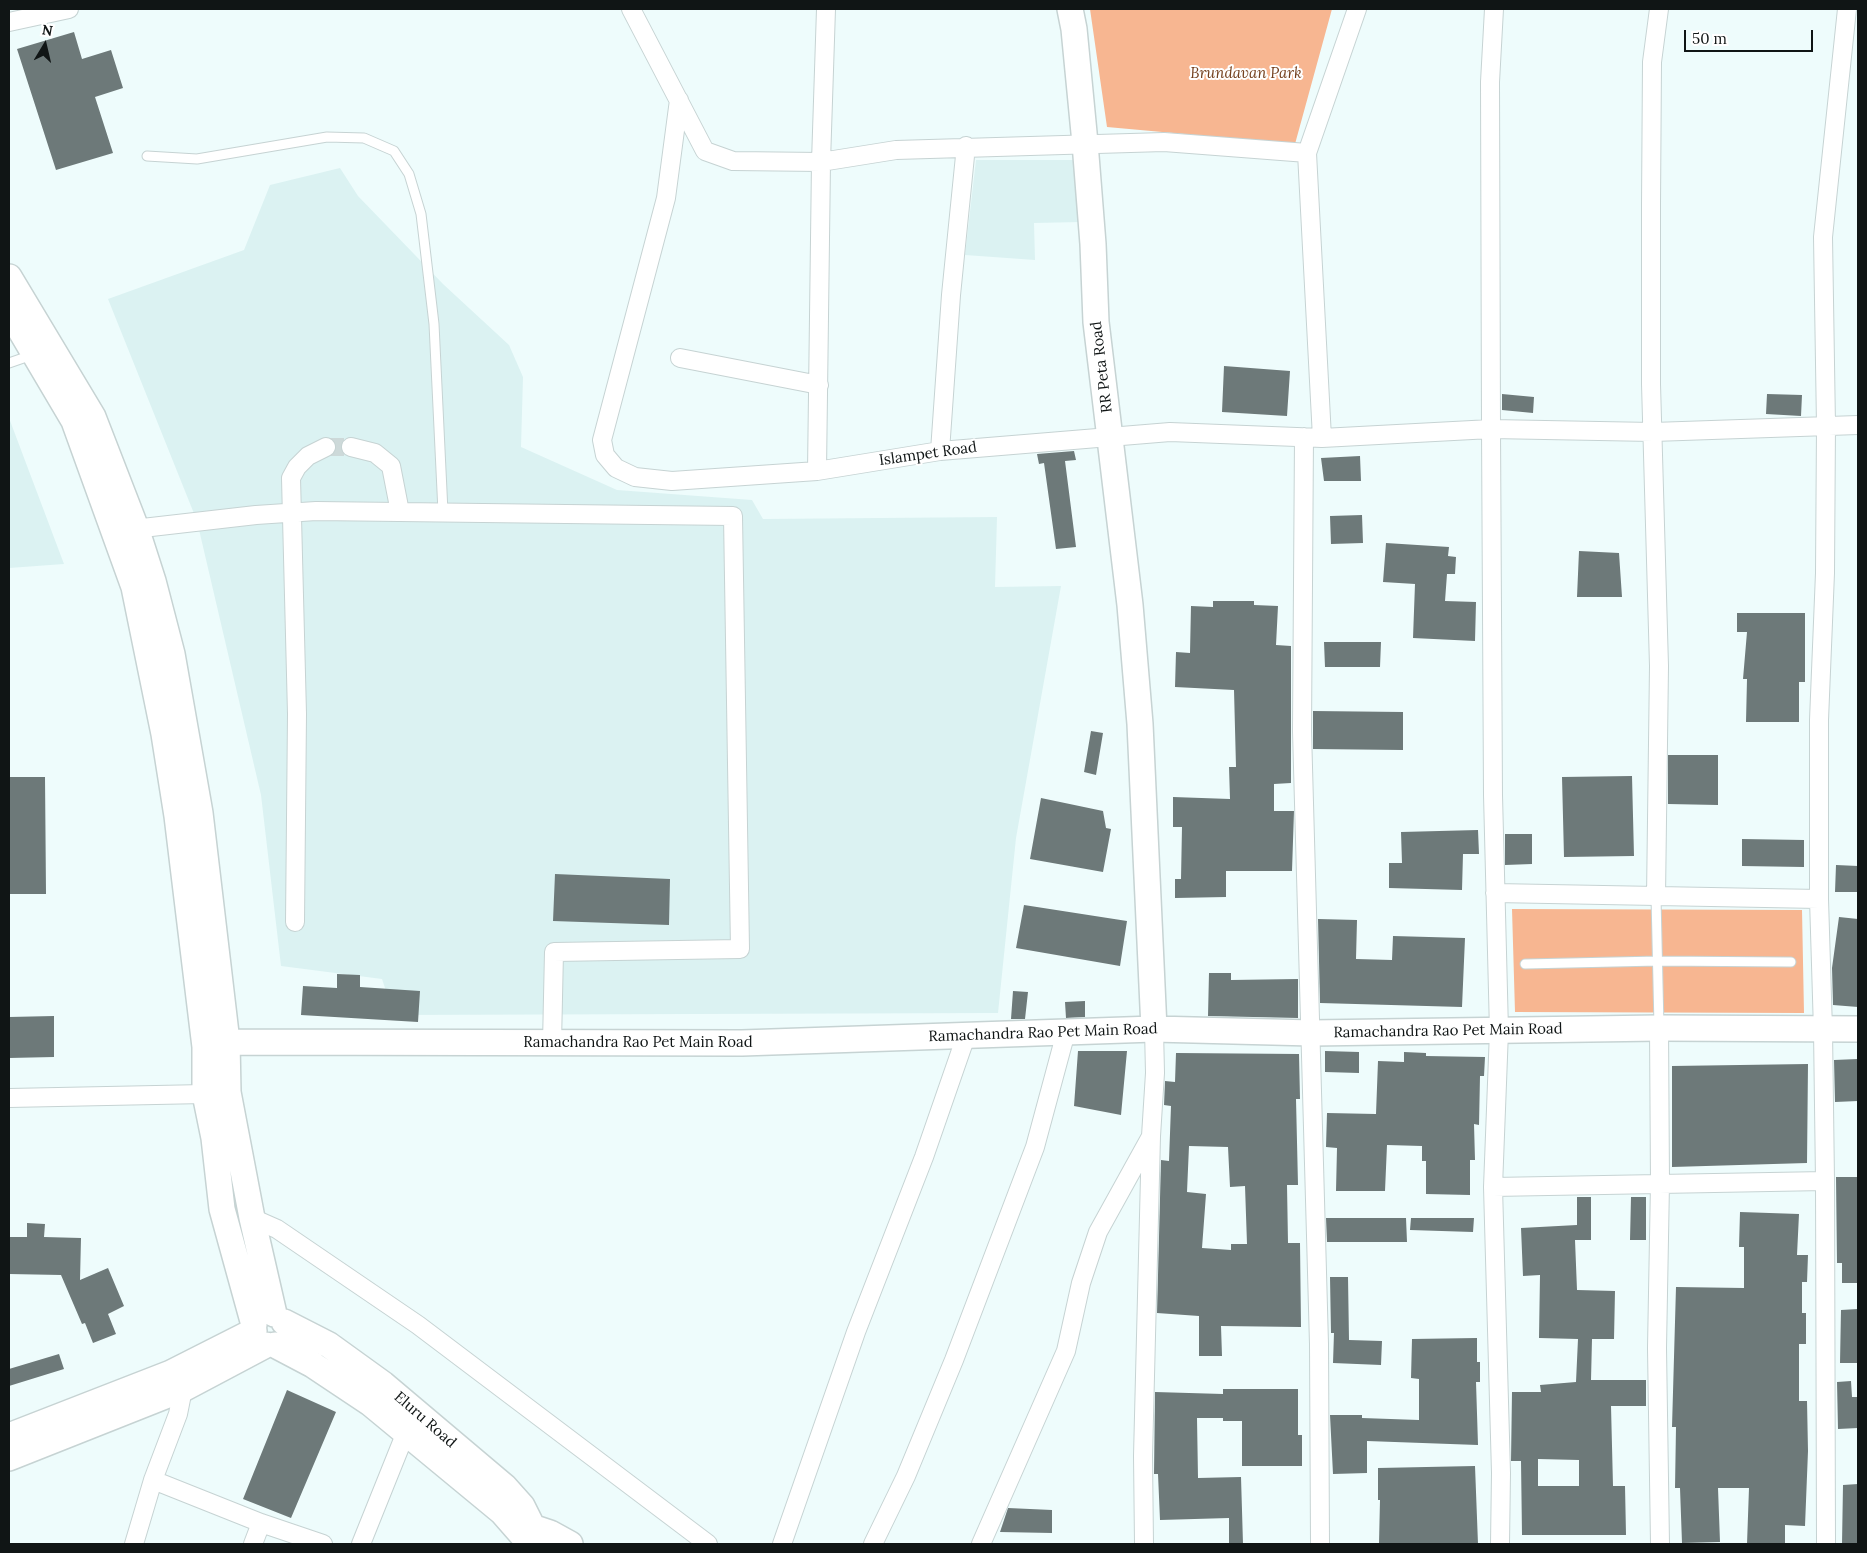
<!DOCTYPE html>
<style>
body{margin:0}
#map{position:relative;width:1867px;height:1553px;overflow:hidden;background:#eefcfc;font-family:Lora,serif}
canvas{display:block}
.frame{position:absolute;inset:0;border:10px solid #101515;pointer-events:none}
.north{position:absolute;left:20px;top:20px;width:50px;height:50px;-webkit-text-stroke:4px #fff;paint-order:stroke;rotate:9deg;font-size:14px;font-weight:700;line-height:20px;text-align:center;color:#101515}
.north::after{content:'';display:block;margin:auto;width:18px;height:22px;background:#101515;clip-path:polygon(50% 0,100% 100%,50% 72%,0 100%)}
.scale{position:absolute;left:1684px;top:30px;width:129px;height:22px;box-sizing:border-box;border:2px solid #101515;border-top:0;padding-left:6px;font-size:15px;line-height:18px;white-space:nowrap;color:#101515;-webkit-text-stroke:4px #fff;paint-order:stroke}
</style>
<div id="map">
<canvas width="1867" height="1553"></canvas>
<div class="frame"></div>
<div class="north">N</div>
<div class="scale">50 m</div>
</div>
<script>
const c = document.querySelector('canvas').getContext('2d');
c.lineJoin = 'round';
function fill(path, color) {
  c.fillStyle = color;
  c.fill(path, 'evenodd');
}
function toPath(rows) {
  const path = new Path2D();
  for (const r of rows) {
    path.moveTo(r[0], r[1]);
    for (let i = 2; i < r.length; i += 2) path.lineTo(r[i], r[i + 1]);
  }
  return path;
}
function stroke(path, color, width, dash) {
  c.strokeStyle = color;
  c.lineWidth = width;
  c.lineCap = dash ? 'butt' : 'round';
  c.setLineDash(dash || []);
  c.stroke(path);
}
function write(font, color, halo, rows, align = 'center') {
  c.font = font + ' Lora,serif';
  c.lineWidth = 4;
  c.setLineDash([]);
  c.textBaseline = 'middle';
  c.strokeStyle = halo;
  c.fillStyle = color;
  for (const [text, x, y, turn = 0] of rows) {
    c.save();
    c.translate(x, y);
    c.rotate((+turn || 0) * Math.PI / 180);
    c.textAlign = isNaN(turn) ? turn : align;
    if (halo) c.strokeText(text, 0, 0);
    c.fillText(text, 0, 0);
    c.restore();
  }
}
fill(toPath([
 [976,160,1076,160,1081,222,1034,223,1035,260,965,255],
 [340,168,358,196,443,284,509,345,523,377,521,447,617,490,752,500,763,519,997,517,995,587,1061,586,1016,838,998,1013,394,1015,382,979,281,966,261,795,197,521,108,299,244,250,270,185],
 [9,418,64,564,9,568]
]), '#dbf2f2');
fill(toPath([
 [1090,9,1332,9,1295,144,1107,127],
 [1512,909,1802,910,1804,1013,1515,1012]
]), '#f7b691');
fill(toPath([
 [74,32,82,59,111,50,123,88,95,97,113,153,56,170,17,49],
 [1224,366,1290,371,1287,416,1222,412],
 [1502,394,1534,397,1533,413,1502,410],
 [1767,394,1802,395,1801,416,1766,414],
 [1074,451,1076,460,1065,461,1076,547,1056,549,1044,463,1039,464,1037,454],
 [1360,456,1361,481,1324,481,1321,458],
 [1362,515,1363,543,1331,544,1330,516],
 [1386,543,1449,547,1448,556,1456,557,1455,574,1447,574,1445,601,1476,602,1475,641,1413,638,1415,584,1383,582],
 [1579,551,1619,553,1622,597,1577,597],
 [1213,601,1254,601,1254,605,1278,606,1276,645,1291,646,1291,783,1274,784,1274,811,1294,811,1292,871,1226,871,1226,897,1175,898,1175,879,1181,879,1182,827,1173,827,1173,797,1230,799,1229,767,1236,767,1234,690,1175,687,1176,652,1190,653,1191,606,1213,607],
 [1737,613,1805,613,1805,682,1799,682,1799,722,1746,722,1747,679,1743,679,1747,632,1737,632],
 [1324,642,1381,642,1380,667,1325,667],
 [1313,711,1403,712,1403,750,1313,749],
 [1091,731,1103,733,1096,775,1084,772],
 [1668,755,1718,755,1718,805,1668,804],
 [1632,776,1634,856,1564,857,1562,777],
 [9,777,45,777,46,894,9,894],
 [1041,798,1103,811,1106,828,1111,829,1103,872,1030,859],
 [1478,830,1479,854,1463,854,1462,890,1389,888,1389,863,1402,863,1401,832],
 [1505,834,1532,834,1532,864,1505,865],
 [1742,839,1804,840,1804,867,1742,866],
 [1836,865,1858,866,1858,892,1835,892],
 [555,874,670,879,669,925,553,921],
 [1024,905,1127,921,1120,966,1016,948],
 [1839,917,1858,919,1858,1007,1833,1005,1832,968],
 [1318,919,1357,920,1356,959,1392,960,1393,936,1465,938,1462,1007,1320,1003],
 [1209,973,1231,973,1231,980,1298,979,1298,1018,1208,1016],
 [337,974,360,975,360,987,420,991,418,1022,301,1015,303,986,337,988],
 [1013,991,1028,992,1025,1019,1011,1019],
 [1085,1001,1085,1017,1066,1018,1065,1002],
 [54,1016,54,1057,9,1058,9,1017],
 [1078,1051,1127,1051,1121,1115,1074,1106],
 [1325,1051,1359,1052,1359,1073,1325,1072],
 [1404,1052,1426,1053,1426,1056,1485,1057,1484,1076,1480,1076,1479,1125,1474,1124,1475,1160,1470,1160,1470,1195,1426,1194,1426,1161,1422,1161,1422,1146,1387,1145,1385,1191,1336,1191,1337,1148,1326,1147,1327,1113,1376,1114,1378,1061,1404,1062],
 [1176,1053,1299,1054,1300,1099,1296,1099,1298,1185,1287,1185,1288,1243,1300,1243,1301,1327,1221,1326,1222,1356,1199,1356,1199,1316,1157,1313,1161,1160,1169,1161,1171,1106,1164,1105,1165,1081,1175,1082],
 [1189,1146,1228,1147,1230,1187,1245,1186,1247,1244,1231,1244,1231,1250,1202,1248,1206,1194,1187,1192],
 [1858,1059,1858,1101,1835,1102,1834,1060],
 [1808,1064,1807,1163,1672,1167,1672,1066],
 [1836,1177,1858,1177,1858,1283,1842,1283,1842,1263,1837,1263],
 [1577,1197,1591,1197,1591,1240,1575,1240,1577,1290,1615,1291,1614,1339,1592,1339,1591,1380,1646,1380,1646,1406,1611,1406,1613,1486,1625,1486,1626,1535,1522,1535,1521,1461,1511,1461,1512,1392,1541,1392,1540,1385,1576,1382,1578,1339,1539,1338,1540,1275,1523,1276,1521,1228,1577,1225],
 [1538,1459,1579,1460,1579,1486,1538,1486],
 [1631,1197,1646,1197,1646,1240,1630,1240],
 [1740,1212,1799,1214,1797,1255,1808,1255,1807,1282,1802,1282,1802,1313,1806,1313,1806,1344,1799,1344,1799,1401,1807,1401,1808,1451,1805,1526,1785,1525,1785,1544,1747,1544,1749,1488,1718,1488,1720,1542,1682,1543,1680,1488,1675,1488,1676,1427,1672,1427,1676,1287,1744,1288,1744,1247,1739,1247],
 [1326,1218,1406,1218,1407,1242,1327,1242],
 [1411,1218,1474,1218,1473,1232,1410,1230],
 [27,1223,45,1224,44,1237,81,1238,80,1280,108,1268,124,1306,108,1314,116,1334,93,1343,85,1323,82,1324,61,1275,9,1274,9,1237,27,1237],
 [1330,1277,1348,1277,1349,1340,1382,1341,1381,1365,1333,1363,1334,1333,1331,1333],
 [1858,1309,1858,1363,1840,1363,1841,1310],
 [1477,1338,1477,1362,1480,1362,1480,1382,1476,1382,1478,1445,1367,1441,1367,1473,1333,1474,1330,1415,1362,1415,1362,1418,1419,1420,1419,1379,1411,1378,1412,1339],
 [59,1354,64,1369,9,1386,9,1369],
 [1851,1381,1852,1397,1858,1397,1858,1428,1838,1429,1837,1382],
 [1223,1389,1298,1389,1298,1435,1302,1435,1302,1466,1242,1466,1242,1421,1223,1421,1223,1418,1197,1418,1198,1478,1241,1477,1243,1544,1229,1544,1229,1518,1160,1520,1158,1474,1154,1474,1155,1392,1223,1394],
 [287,1390,336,1412,291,1518,243,1499],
 [1475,1466,1478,1544,1379,1544,1380,1500,1378,1500,1378,1468],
 [1858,1484,1858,1544,1842,1544,1843,1485],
 [1008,1508,1052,1510,1052,1533,1000,1532]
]), '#6d7979');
stroke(toPath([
 [326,447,351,447]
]), '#cdd9d9', 18, [18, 9]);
const lane = toPath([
 [147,156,197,159,327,137,364,138,394,151,409,174,421,214,434,324,443,512],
 [9,363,32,355],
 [1656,897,1659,1027],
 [1525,964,1658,961,1791,962]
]);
const street = toPath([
 [631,9,705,151,733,161,821,162,896,150,1164,142,1307,153],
 [1494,9,1490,82,1491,429,1493,795,1499,1031,1493,1187,1501,1473,1500,1544],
 [9,22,69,9],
 [679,100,666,198,602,440,605,455,616,468,635,477,672,481,817,471,940,451,1170,432,1322,438,1491,429,1653,432,1858,425],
 [680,358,819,385],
 [1304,437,1302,731,1319,1344,1320,1544],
 [1322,438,1307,153,1357,9],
 [351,447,375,453,391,466,400,512],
 [940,451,951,295,966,146],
 [817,471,821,162,826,9],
 [125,530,256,515,316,511,733,516,740,949,554,952,552,1043],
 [1495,893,1819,899],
 [1656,897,1659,666,1651,384,1651,205,1652,62,1659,9],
 [295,922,297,714,291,478,297,467,308,456,326,447],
 [1659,1028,1660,1183,1657,1348,1660,1544],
 [9,1098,205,1094],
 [1825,1181,1823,1030,1819,899,1819,720,1825,573,1826,426,1823,237,1847,9],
 [1493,1187,1825,1181,1826,1544],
 [252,1218,277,1229,418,1325,708,1544],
 [153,1480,261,1523,323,1544],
 [134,1544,153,1480,178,1414,183,1389],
 [253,1544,261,1523],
 [361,1544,406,1432],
 [782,1544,856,1332,924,1157,966,1036],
 [873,1544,906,1476,954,1360,1035,1147,1066,1032],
 [981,1544,1066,1351,1081,1283,1098,1232,1150,1138],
 [1144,1544,1143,1456,1151,1136,1155,1073,1154,1029]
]);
const secondary = toPath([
 [1070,9,1074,29,1085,143,1093,244,1096,322,1130,605,1140,724,1154,1029],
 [9,277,93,417,136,528,153,581,172,654,200,813,227,1042,228,1092,252,1218,274,1314],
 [9,311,74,421,134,587,164,734,177,816,205,1047,205,1094,214,1138,222,1209,254,1325],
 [227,1042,742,1043,1154,1029,1312,1033,1659,1028,1858,1029],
 [284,1322,329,1345,383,1384,505,1487,522,1506,541,1544],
 [275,1345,313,1365,370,1403,502,1512,530,1544],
 [9,1436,171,1373,254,1331],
 [9,1458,183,1389,266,1345],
 [535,1528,550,1533,570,1544]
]);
stroke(lane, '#c6d3d3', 11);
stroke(street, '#c6d3d3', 20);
stroke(secondary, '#c6d3d3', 28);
stroke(lane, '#fff', 9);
stroke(street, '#fff', 18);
stroke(secondary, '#fff', 25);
write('italic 15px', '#733f1d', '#fff', [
 ["Brundavan Park",1246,74]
]);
write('15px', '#101515', '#fff', [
 ["RR Peta Road",1102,367,-97],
 ["Islampet Road",928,454,-8],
 ["Ramachandra Rao Pet Main Road",1448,1031,-1],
 ["Ramachandra Rao Pet Main Road",1043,1033,-2],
 ["Ramachandra Rao Pet Main Road",638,1043],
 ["Eluru Road",425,1420,41]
]);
</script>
